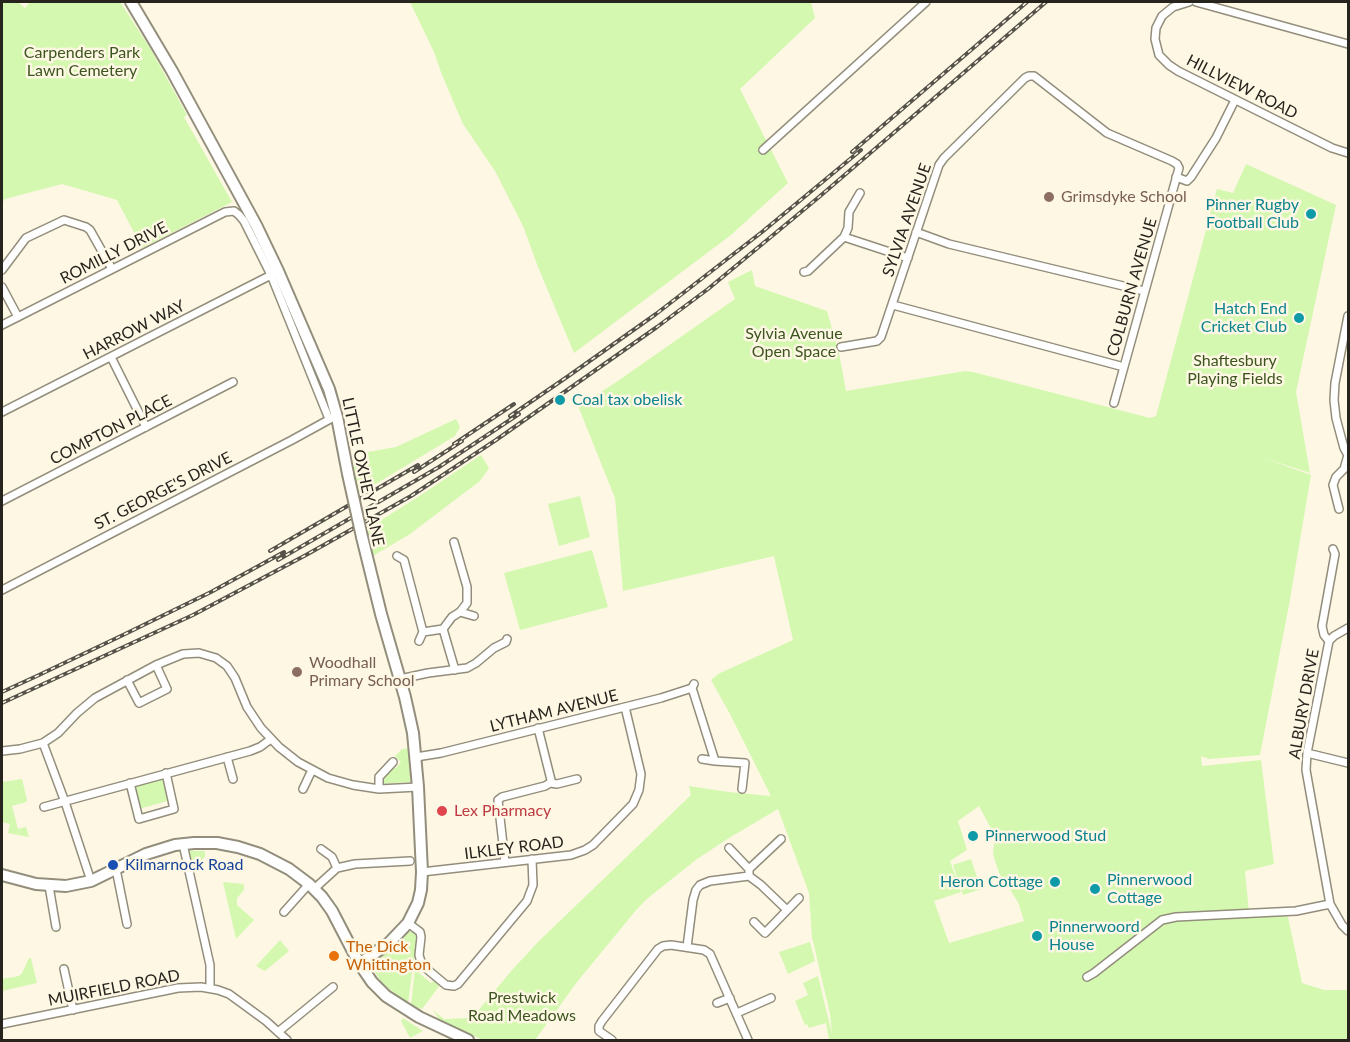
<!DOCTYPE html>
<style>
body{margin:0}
#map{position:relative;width:1350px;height:1042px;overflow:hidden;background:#fdf7e4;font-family:Lato,sans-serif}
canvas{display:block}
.frame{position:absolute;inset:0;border:3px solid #26241d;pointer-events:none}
</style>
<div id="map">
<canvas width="1350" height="1042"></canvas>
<div class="frame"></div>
</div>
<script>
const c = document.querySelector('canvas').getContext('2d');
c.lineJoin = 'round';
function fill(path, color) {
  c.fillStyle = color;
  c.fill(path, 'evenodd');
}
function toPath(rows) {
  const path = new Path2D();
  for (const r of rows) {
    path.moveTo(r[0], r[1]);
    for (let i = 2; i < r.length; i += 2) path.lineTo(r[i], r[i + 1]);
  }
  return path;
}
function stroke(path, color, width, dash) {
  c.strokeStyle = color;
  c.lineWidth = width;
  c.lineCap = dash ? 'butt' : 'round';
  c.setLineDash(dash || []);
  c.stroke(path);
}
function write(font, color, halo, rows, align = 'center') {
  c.font = font + ' Lato,sans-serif';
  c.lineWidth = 5;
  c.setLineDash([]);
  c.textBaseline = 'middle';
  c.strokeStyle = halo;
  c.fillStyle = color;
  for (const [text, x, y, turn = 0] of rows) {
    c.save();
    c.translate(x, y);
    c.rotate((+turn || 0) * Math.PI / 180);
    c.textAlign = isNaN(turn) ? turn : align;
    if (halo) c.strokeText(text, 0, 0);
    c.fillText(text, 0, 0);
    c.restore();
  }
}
fill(toPath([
 [2,2,18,2,25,8,30,2,120,2,150,48,187,115,184,117,232,202,142,248,117,200,62,184,5,199,2,203],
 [410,2,811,2,815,18,740,89,788,183,731,235,574,353,538,267,523,226,495,171,463,124,442,75,434,52],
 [1246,164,1336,205,1296,392,1310,473,1261,457,1311,475,1289,605,1260,755,1209,759,1201,756,1202,766,1261,760,1274,864,1245,871,1249,912,1288,917,1302,983,1324,990,1348,990,1348,1040,829,1040,826,1023,809,1028,807,1024,805,1025,795,1001,808,995,803,983,818,976,832,1034,830,1014,812,937,809,893,778,809,729,838,697,859,648,898,637,909,577,982,535,1040,483,1040,441,1022,433,1010,444,1019,472,1018,512,970,539,941,691,795,689,786,729,792,771,796,730,714,711,680,718,674,793,640,774,556,623,591,615,498,578,406,615,383,735,299,728,282,752,270,755,286,827,311,839,353,846,391,965,371,973,372,1150,418,1156,416,1217,189,1233,193],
 [979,806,995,836,993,854,999,873,1018,902,1024,921,949,943,934,901,961,892,950,861,967,850,958,821],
 [276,281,312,354,330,409,329,409,325,401],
 [456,419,460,427,455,436,356,496,350,464,368,452,396,447],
 [481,455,489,468,480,481,410,534,373,556,362,532,418,497],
 [580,496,590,537,559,546,548,504],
 [592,550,608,607,520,630,504,573],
 [409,748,412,779,410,782,381,784,381,776,391,768,396,768,401,762,395,756,402,749],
 [165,777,171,800,139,809,134,786],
 [22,779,27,800,26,802,12,806,18,829,26,827,29,837,8,833,10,824,2,822,2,782],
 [190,851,205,851,205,857,197,864,192,866,189,853],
 [971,859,981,889,963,895,953,865],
 [223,882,244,884,244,890,237,898,237,905,254,920,236,939],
 [409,932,414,932,417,938,408,1003,388,988,380,980,371,966,373,963,397,944],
 [280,940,289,951,265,971,256,966],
 [356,941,376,944,377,945,370,950,362,953],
 [810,942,815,961,788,974,779,952],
 [29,958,31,958,37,983,2,991,2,979,19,976,22,973],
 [418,966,421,970,419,973,431,983,434,981,440,985,422,1009,411,1006,415,968],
 [403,1018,409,1022,423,1031,410,1038,401,1021]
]), '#d4f8b0');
const street = toPath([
 [1189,2,1173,7,1162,16,1156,28,1155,39,1159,55,1169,65,1178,71,1332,148,1348,153],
 [1196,2,1348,44],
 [763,150,926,2],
 [1176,177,1187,181,1191,177,1216,138,1235,100],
 [916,232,949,244,1144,291],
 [844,237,848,228,849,212,860,193],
 [2,270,26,238,64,220,86,227,90,230,112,269],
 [804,272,808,271,844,237,908,258],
 [2,287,18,317],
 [893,305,1124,367],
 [2,325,225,212,234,211,239,215,244,221,271,275,329,419],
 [841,347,877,341,881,337,939,165,944,158,1025,78,1029,76,1034,76,1107,133,1172,161,1177,164,1179,168,1114,403],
 [111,357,146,427],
 [2,412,275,273],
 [2,501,233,382],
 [1339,509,1333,485,1336,477,1344,469,1348,455,1344,448,1336,418,1334,400,1335,383,1348,316],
 [454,542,467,587,467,603,460,612,452,617,443,629,455,670],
 [397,556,404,560,423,632,443,629],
 [2,590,292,440,332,418],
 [460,612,474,616],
 [1348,628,1334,636,1329,641,1307,753,1306,770,1330,904,1342,925,1348,931],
 [419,641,423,632],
 [1329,641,1324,635,1322,626,1335,554,1333,549],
 [400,679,428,673,467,668,476,663,494,648,506,642,507,639],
 [127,680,139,703,167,689,156,665],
 [692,688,715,761,745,763,742,789],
 [43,743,65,802,91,881],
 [2,751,20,749,43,743,58,733,77,713,95,698,156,665,183,654,199,653,216,658,227,666,235,678,247,707,261,728,279,747,298,762,328,778,353,785,379,789,418,787],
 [1307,753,1348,763],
 [227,757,233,779],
 [416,757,441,753,661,698,692,688,694,684],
 [702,759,715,761],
 [130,783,139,819,174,809,166,773],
 [550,783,557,784,577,779],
 [303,789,312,770],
 [379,789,379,777,393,762],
 [44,807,250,751,260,747,271,739],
 [183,844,210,965,210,988],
 [729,848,749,869,749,876,761,885,787,910],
 [321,849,332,857,337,868],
 [505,862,498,800,502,797,545,786,550,783,551,780,538,728],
 [116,869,127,924],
 [749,869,781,839],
 [422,872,571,855,585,850,593,845,633,804,639,790,641,774,625,707],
 [49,886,56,927],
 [314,889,337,868,355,864,410,861],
 [284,912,309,884],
 [754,922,765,933,799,898],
 [408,923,420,932,421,937,419,955,422,965,446,985,454,986,458,984,527,901,533,885,532,859],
 [687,947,693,900,696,890,700,885,710,881,749,876],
 [64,969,73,1010],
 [1087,977,1094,973,1162,920,1176,917,1296,911,1330,904],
 [717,1003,730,998],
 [737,1013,771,998],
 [2,1024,178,988,201,987,218,990,229,994,266,1021,287,1040],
 [278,1032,333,987],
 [612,1040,599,1031,599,1026,602,1021,658,949,663,946,671,945,704,950,710,954,748,1040]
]);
const secondary = toPath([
 [131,2,172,71,256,225,278,271,329,389,337,417,348,474],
 [2,875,36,884,66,886,91,881,146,854,175,845,194,843,217,843,238,847,260,854,289,869,309,884,322,897,332,911,359,963,372,982,386,996,419,1017,468,1040],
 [359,963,365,960,389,943,408,923,418,903,421,890,422,872,418,787,413,733,405,697,381,614,362,537]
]);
stroke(street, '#938e7c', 10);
stroke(secondary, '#938e7c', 14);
stroke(street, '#fff', 7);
stroke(secondary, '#fff', 10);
const rail = toPath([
 [852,152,1027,2],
 [510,416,567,377,656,314,762,232,861,150],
 [454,444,514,404],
 [414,472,462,441],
 [270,551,418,465],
 [278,560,439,467,519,414],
 [2,692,39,675,123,635,211,592,284,552],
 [2,703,193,615,306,555,411,496,496,440,657,327,708,289,819,197,1046,2]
]);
stroke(rail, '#555249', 4);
stroke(rail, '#fdf7e4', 1.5, [4.5]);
const secondaryBridge = toPath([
 [348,474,362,537]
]);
stroke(secondaryBridge, '#938e7c', 14, []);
stroke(secondaryBridge, '#fff', 10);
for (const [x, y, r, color] of [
 [1049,197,6,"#8d6e63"],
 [1311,214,6,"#0f9aa8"],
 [1299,318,6,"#0f9aa8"],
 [560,400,6,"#0f9aa8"],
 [297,672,6,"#8d6e63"],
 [442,811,6,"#e0444e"],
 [973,836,6,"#0f9aa8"],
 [113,865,6,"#1a4fb4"],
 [1055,882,6,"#0f9aa8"],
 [1095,889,6,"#0f9aa8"],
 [1037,936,6,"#0f9aa8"],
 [334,956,6,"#e8710a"]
]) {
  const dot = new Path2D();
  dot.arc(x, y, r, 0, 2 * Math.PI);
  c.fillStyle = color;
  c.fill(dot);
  stroke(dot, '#fdf7e4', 2);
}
write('16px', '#3c541e', '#fdf7e4', [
 ["Carpenders Park",82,53],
 ["Lawn Cemetery",82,71],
 ["Sylvia Avenue",794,334],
 ["Open Space",794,352],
 ["Shaftesbury",1235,361],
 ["Playing Fields",1235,379],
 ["Prestwick",522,998],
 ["Road Meadows",522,1016]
]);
write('16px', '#26241d', '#fdf7e4', [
 ["HILLVIEW ROAD",1242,87,27],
 ["SYLVIA AVENUE",907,220,-71],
 ["ROMILLY DRIVE",114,253,-27],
 ["COLBURN AVENUE",1132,287,-74],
 ["HARROW WAY",134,330,-27],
 ["COMPTON PLACE",111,430,-27],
 ["LITTLE OXHEY LANE",363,472,78],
 ["ST. GEORGE'S DRIVE",163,491,-27],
 ["ALBURY DRIVE",1304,704,-80],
 ["LYTHAM AVENUE",554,711,-14],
 ["ILKLEY ROAD",514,848,-7],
 ["MUIRFIELD ROAD",114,988,-11]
]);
write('16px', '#785e54', '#fdf7e4', [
 ["Grimsdyke School",1061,197],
 ["Woodhall",309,663],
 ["Primary School",309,681]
], 'left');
write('16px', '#0d838f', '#fdf7e4', [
 ["Pinner Rugby",1299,205,"right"],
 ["Football Club",1299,223,"right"],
 ["Hatch End",1287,309,"right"],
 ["Cricket Club",1287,327,"right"],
 ["Coal tax obelisk",572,400],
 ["Pinnerwood Stud",985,836],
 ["Pinnerwood",1107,880],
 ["Cottage",1107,898],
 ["Heron Cottage",1043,882,"right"],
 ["Pinnerwoord",1049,927],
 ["House",1049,945]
], 'left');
write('16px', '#be3a42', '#fdf7e4', [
 ["Lex Pharmacy",454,811]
], 'left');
write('16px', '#164399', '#fdf7e4', [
 ["Kilmarnock Road",125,865]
], 'left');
write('16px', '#c56008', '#fdf7e4', [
 ["The Dick",346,947],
 ["Whittington",346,965]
], 'left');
</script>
